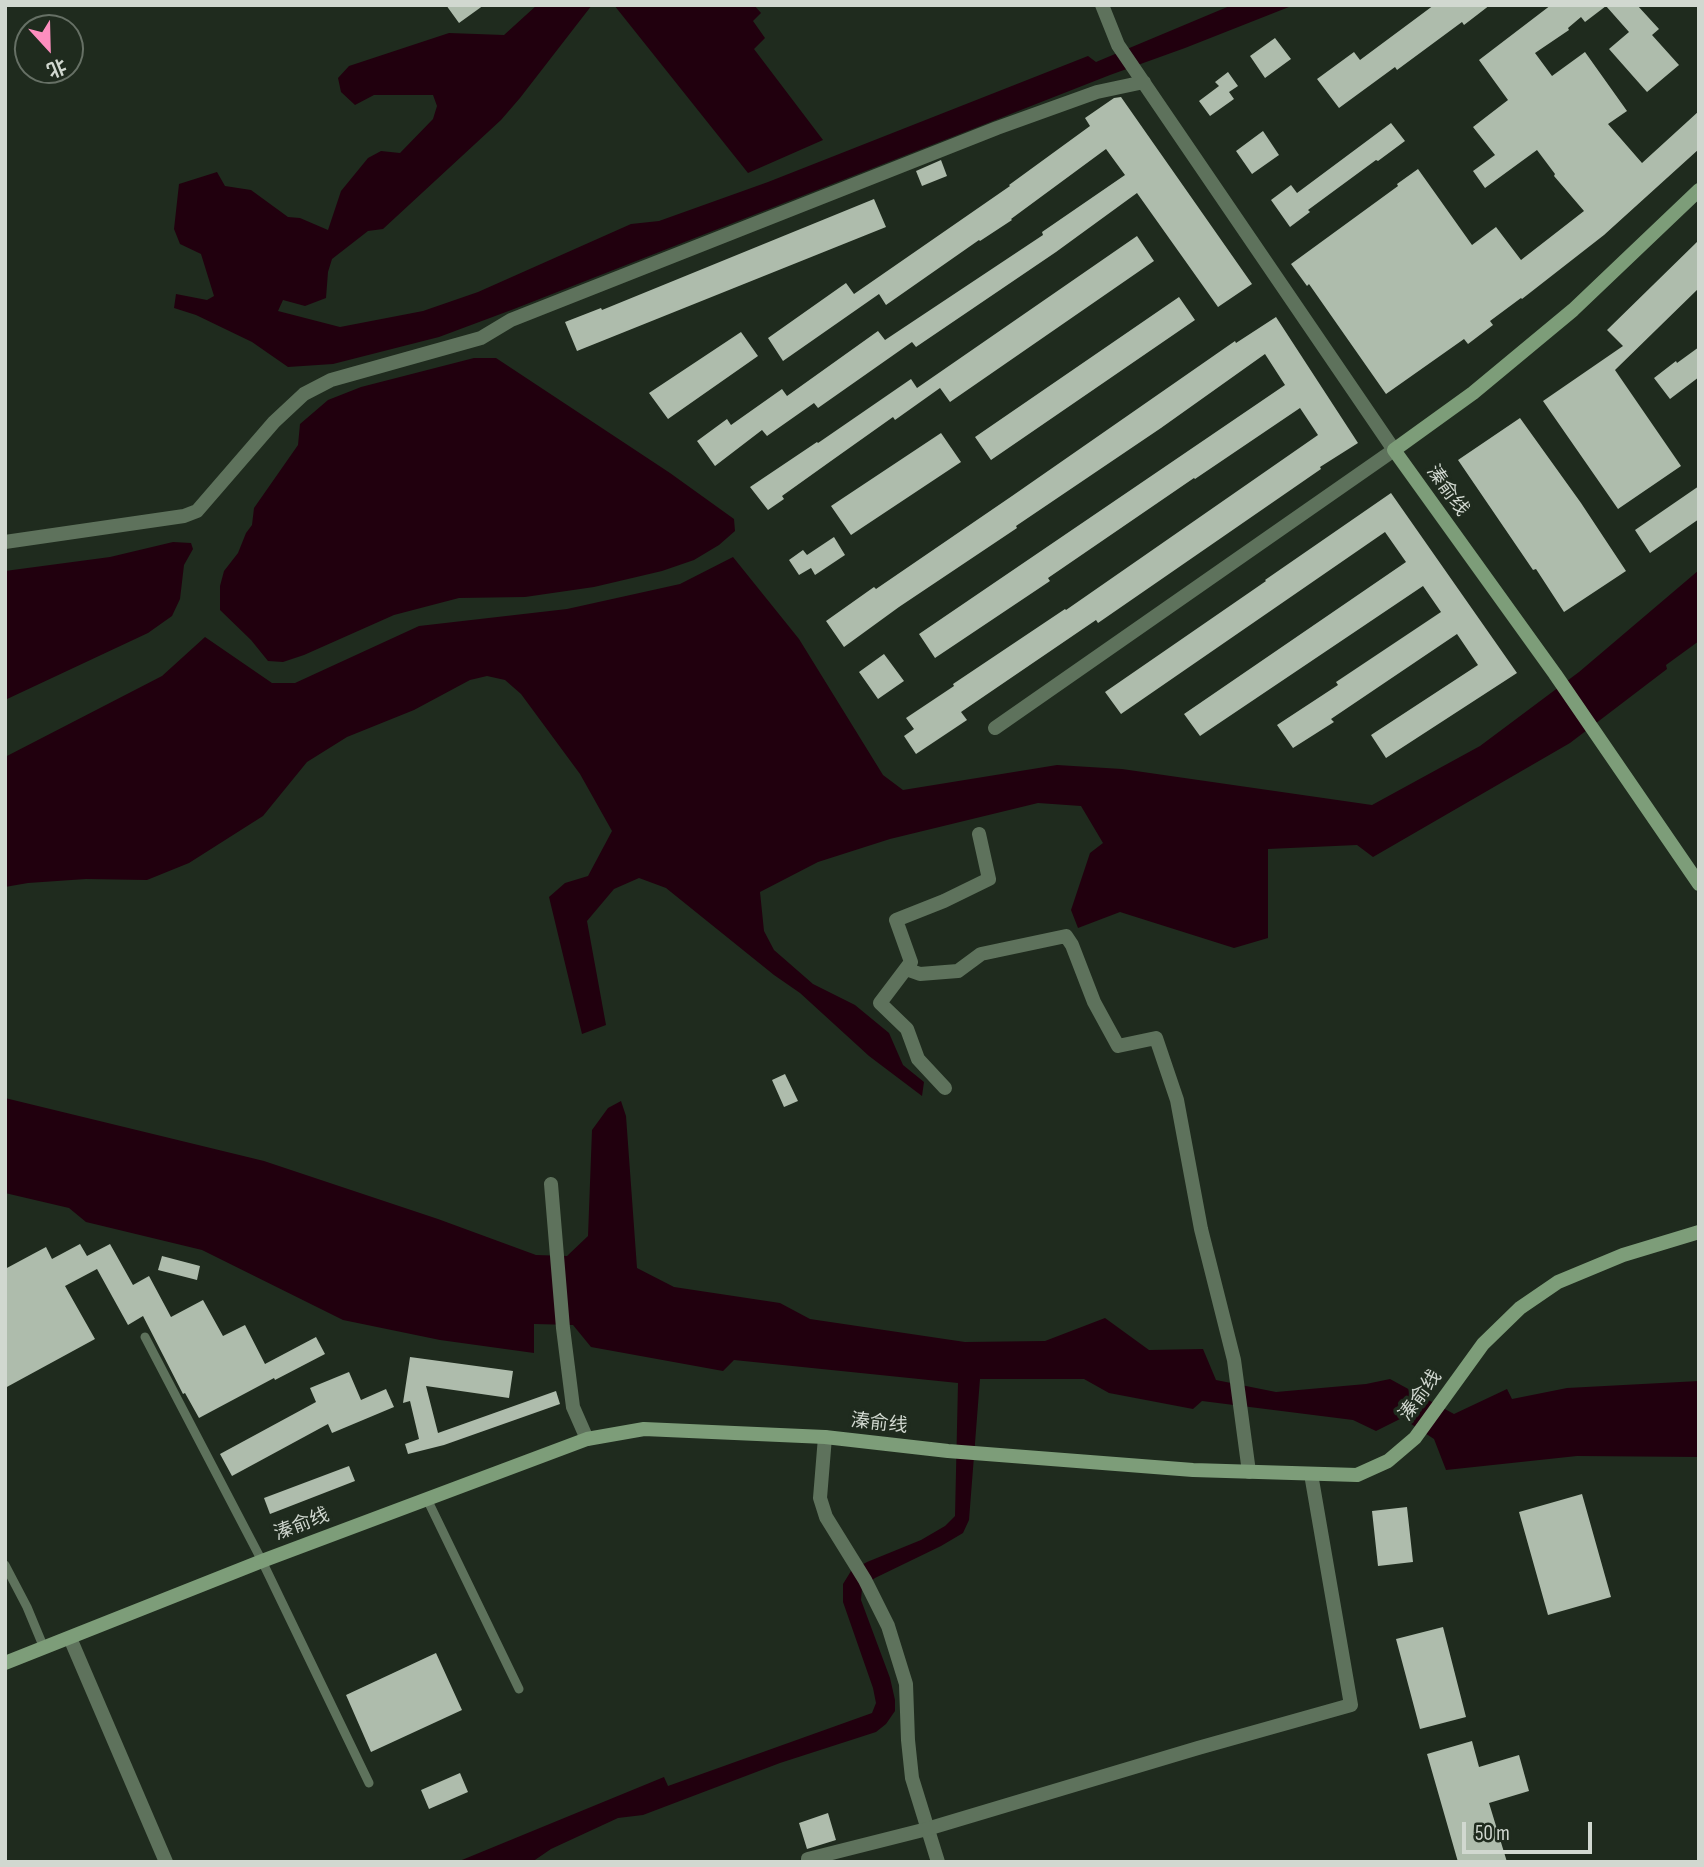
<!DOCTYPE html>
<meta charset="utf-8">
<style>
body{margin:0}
#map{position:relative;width:1704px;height:1867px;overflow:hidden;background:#1f2b1e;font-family:"Sofia Sans Condensed","Noto Sans SC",sans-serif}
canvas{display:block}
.frame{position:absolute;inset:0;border:7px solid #d1d8d0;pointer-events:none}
.north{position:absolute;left:14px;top:14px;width:70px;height:70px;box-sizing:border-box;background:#1f2b1e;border:2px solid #667065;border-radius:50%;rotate:158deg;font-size:19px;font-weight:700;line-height:28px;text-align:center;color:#d1d8d0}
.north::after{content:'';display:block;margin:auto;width:24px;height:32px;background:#fd8ebe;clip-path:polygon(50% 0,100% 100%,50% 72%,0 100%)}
.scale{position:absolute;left:1462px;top:1822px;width:130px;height:32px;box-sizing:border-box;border:4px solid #d1d8d0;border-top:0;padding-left:9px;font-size:21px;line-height:24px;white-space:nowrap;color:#d1d8d0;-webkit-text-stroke:5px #1f2b1e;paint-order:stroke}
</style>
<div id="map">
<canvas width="1704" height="1867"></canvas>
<div class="frame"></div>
<div class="north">北</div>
<div class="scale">50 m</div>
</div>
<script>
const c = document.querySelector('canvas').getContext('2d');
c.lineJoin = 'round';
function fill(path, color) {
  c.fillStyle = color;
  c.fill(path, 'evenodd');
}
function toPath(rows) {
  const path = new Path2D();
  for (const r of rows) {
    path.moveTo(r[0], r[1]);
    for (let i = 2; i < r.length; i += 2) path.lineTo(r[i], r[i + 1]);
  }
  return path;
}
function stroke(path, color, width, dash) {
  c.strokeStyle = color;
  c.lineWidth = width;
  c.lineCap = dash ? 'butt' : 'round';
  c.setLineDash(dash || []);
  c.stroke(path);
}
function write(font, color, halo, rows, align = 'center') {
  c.font = font + ' "Sofia Sans Condensed","Noto Sans SC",sans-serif';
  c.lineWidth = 7;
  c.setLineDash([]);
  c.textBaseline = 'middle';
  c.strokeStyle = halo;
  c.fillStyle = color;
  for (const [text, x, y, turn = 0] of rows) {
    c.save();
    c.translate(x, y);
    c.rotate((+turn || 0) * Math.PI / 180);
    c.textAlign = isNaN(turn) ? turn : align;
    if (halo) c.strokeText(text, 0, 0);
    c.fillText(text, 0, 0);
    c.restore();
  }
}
fill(toPath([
 [537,5,592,5,520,98,501,120,383,229,368,231,332,259,328,272,326,298,305,306,283,300,278,311,340,327,423,311,478,292,631,224,659,221,768,182,1088,56,1096,62,1232,5,1294,5,1185,48,1110,75,514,309,439,337,333,364,288,367,252,342,196,315,174,308,176,294,207,300,214,296,201,254,180,244,174,229,179,184,217,172,225,186,251,190,288,217,300,218,328,230,341,191,368,158,381,151,400,153,433,119,437,106,433,95,374,95,355,105,341,92,338,78,349,66,449,33,504,35],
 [614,5,754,5,761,13,753,21,765,38,754,49,823,140,748,173],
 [474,358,496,358,670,473,734,519,735,531,719,545,694,560,662,571,594,587,525,597,459,598,394,615,304,655,283,662,268,661,251,640,220,610,220,586,224,571,238,553,246,533,252,525,254,508,298,445,300,424,328,400,361,387],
 [173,542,191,543,193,549,184,565,180,599,172,616,148,633,5,700,5,571,110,557],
 [733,557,799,639,883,775,903,790,1057,765,1122,769,1372,805,1480,746,1579,672,1699,570,1699,641,1666,665,1667,669,1570,743,1373,857,1357,845,1268,849,1268,938,1234,948,1120,912,1078,928,1071,910,1090,853,1103,843,1081,806,1038,803,890,839,818,862,760,892,764,931,774,950,813,984,855,1005,889,1033,903,1065,924,1082,922,1096,869,1056,800,993,774,975,666,888,639,878,614,889,587,921,606,1025,582,1034,549,897,565,883,588,876,612,831,580,774,521,694,505,680,487,676,470,680,414,710,347,737,307,762,263,816,189,863,147,880,86,879,28,883,5,887,5,757,162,676,205,637,272,683,295,683,419,626,567,609,680,584],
 [5,1098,264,1161,438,1219,536,1255,567,1256,588,1236,592,1130,608,1108,621,1101,626,1116,637,1268,674,1287,780,1303,810,1319,965,1342,1045,1341,1105,1318,1149,1350,1203,1349,1216,1380,1276,1392,1366,1384,1390,1379,1454,1414,1507,1389,1512,1399,1567,1388,1699,1381,1699,1457,1577,1456,1446,1470,1434,1439,1402,1418,1376,1431,1353,1420,1202,1401,1193,1409,1109,1393,1084,1379,980,1379,969,1520,963,1533,941,1546,875,1578,862,1588,861,1600,890,1678,895,1700,895,1711,886,1724,876,1732,780,1763,643,1815,618,1818,551,1849,532,1862,457,1862,664,1777,668,1786,872,1713,876,1703,873,1688,843,1602,843,1584,851,1571,867,1562,921,1540,945,1526,955,1516,958,1383,734,1360,723,1371,591,1347,573,1325,534,1324,534,1353,440,1340,343,1320,202,1250,86,1222,69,1208,5,1193]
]), '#21000e');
fill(toPath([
 [446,5,484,5,459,23],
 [1434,5,1490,5,1464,25,1462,22,1397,70,1395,67,1339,108,1317,79,1354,52,1360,60],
 [1551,5,1637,5,1659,29,1652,35,1679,65,1647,92,1609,49,1629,32,1606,6,1585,22,1581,17,1568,28,1569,30,1535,53,1552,76,1585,52,1627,111,1608,124,1642,163,1699,111,1699,149,1604,235,1522,299,1521,298,1490,321,1493,325,1468,344,1464,339,1386,394,1309,284,1307,286,1291,264,1398,186,1397,184,1418,169,1472,245,1496,227,1521,260,1584,211,1554,176,1555,174,1537,150,1485,188,1473,171,1495,155,1473,127,1508,100,1479,60],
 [1275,38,1291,59,1265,78,1250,56],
 [1228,72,1238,86,1229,92,1234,99,1210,116,1199,101,1219,86,1215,82],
 [1121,97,1252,284,1218,307,1137,193,1056,252,916,347,912,342,818,408,814,403,767,436,762,430,715,466,697,441,727,419,731,425,782,389,787,396,878,331,885,340,1043,235,1042,232,1125,175,1106,149,1011,219,1012,220,980,241,979,240,886,305,879,294,783,361,768,338,846,283,854,294,1010,186,1009,185,1090,126,1085,118,1114,98],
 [1391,123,1405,141,1378,161,1376,160,1308,210,1310,212,1290,227,1271,200,1291,185,1297,193],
 [1263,131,1279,155,1252,174,1236,151],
 [941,160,947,176,922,186,916,171],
 [874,199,886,227,577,351,565,322,601,308,602,310],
 [1137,236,1154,261,950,402,940,388,895,420,893,417,831,461,782,496,784,499,768,510,750,487,817,442,818,443,911,379,917,388],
 [1699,240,1699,288,1615,370,1681,466,1618,509,1543,401,1623,346,1607,330],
 [1179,297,1195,320,991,460,975,437],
 [1276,317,1358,443,1320,467,1321,469,1098,623,1096,620,961,712,967,720,916,754,904,736,914,729,906,718,954,686,953,684,1065,609,1066,610,1318,435,1300,408,1195,479,1194,478,1048,578,1050,581,935,658,919,634,1285,385,1265,354,1161,428,1016,526,1017,528,899,607,844,647,826,621,874,587,876,589,1012,496,1235,341,1236,343],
 [741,332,758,356,668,419,649,393],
 [1699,347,1699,377,1670,399,1654,378,1676,361,1677,363],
 [1520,418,1581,503,1626,571,1564,612,1536,569,1533,570,1458,460],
 [941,433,961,462,851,535,831,506],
 [1699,486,1699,519,1650,553,1635,530],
 [1391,493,1517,673,1386,758,1371,735,1478,665,1457,634,1331,719,1334,722,1293,748,1277,725,1338,685,1336,682,1441,612,1423,586,1200,736,1184,714,1406,562,1385,532,1121,714,1105,692,1266,581,1265,580],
 [834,537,845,555,815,575,811,568,799,575,789,560,803,550,807,555],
 [884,654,904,681,878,699,859,672],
 [785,1074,798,1101,784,1107,772,1080],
 [80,1244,87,1256,110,1244,133,1285,149,1276,171,1317,203,1300,223,1336,245,1325,265,1364,316,1337,325,1354,275,1380,274,1378,199,1418,185,1393,183,1394,143,1316,128,1325,97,1269,65,1286,95,1339,5,1388,5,1269,46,1247,52,1259],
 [162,1256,200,1266,197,1280,158,1270],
 [410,1357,513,1371,509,1398,426,1386,438,1433,556,1391,560,1404,444,1445,408,1454,405,1444,419,1439,410,1401,403,1403],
 [349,1372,361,1400,386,1389,394,1407,332,1433,328,1424,232,1476,220,1454,316,1402,310,1388],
 [349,1466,355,1481,270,1514,264,1498],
 [1582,1494,1611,1597,1548,1615,1519,1512],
 [1407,1507,1413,1562,1378,1566,1372,1511],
 [1443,1627,1466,1717,1420,1729,1396,1639],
 [436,1653,462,1710,371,1752,346,1695],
 [1472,1741,1479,1767,1519,1755,1529,1791,1489,1803,1507,1862,1458,1862,1427,1754],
 [460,1773,468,1792,429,1809,421,1790],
 [828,1813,836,1840,807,1849,799,1823]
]), '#aebcac');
stroke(toPath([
 [145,1337,262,1561,369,1783],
 [427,1499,519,1689],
 [5,1565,27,1607,44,1648]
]), '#5e725c', 9);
stroke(toPath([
 [5,542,184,516,197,511,274,422,304,394,331,380,481,338,511,320,997,128,1097,92,1144,82],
 [995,728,1394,450,1118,45,1102,5],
 [906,969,920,974,958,971,981,954,1066,936,1072,945,1094,1002,1118,1046,1156,1038,1177,1100,1201,1229,1234,1360,1249,1472],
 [945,1088,918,1059,907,1029,880,1003,911,962,896,920,944,901,989,879,979,834],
 [551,1184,563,1328,573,1407,587,1439],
 [825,1437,820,1498,826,1517,865,1580,888,1626,906,1684,908,1740,912,1778,938,1862],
 [70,1638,166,1862]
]), '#5e725c', 14);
stroke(toPath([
 [808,1862,808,1859,927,1829,1198,1748,1351,1705,1311,1474]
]), '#5e725c', 14);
stroke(toPath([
 [1699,190,1573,310,1473,393,1394,450,1555,674,1699,884],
 [5,1663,262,1561,587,1439,644,1429,825,1437,948,1451,1193,1470,1357,1475,1388,1461,1415,1438,1483,1344,1520,1308,1558,1282,1623,1255,1699,1232]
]), '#7d9d79', 14);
write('19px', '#d1d8d0', '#1f2b1e', [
 ["溱俞线",1447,491,54],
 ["溱俞线",1421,1396,-54],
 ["溱俞线",879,1424,6],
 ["溱俞线",302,1525,-21]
]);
</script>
